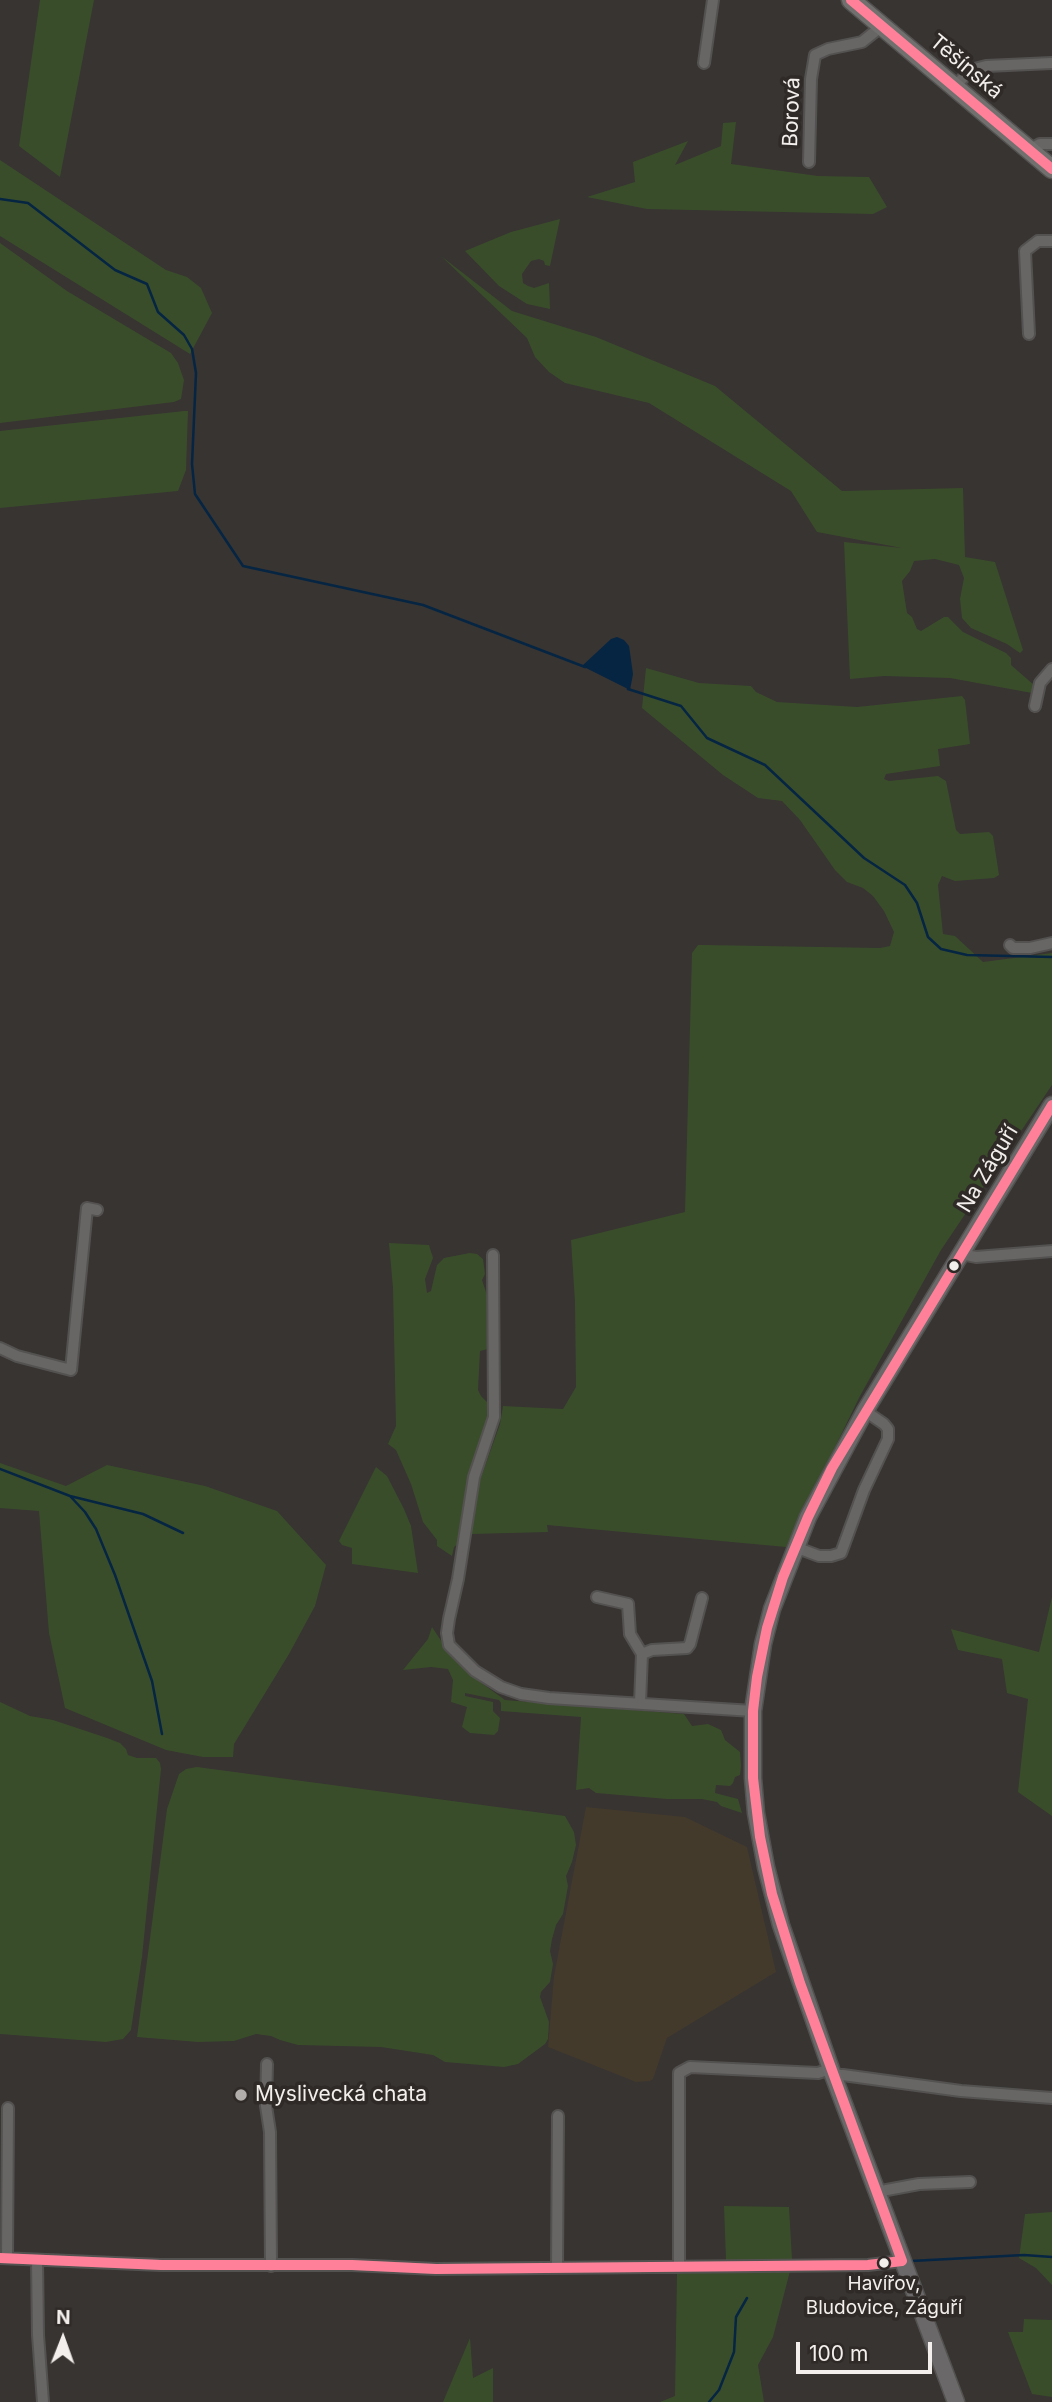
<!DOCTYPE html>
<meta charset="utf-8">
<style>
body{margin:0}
#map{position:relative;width:1052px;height:2402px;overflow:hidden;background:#373432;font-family:Inter,sans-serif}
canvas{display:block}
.north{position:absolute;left:28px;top:2304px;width:70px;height:70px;-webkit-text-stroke:5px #2f2a27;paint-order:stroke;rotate:1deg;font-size:19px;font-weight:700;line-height:28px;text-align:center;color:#f3efed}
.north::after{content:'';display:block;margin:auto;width:24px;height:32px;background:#f3efed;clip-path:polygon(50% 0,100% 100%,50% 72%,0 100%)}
.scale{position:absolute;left:796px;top:2342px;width:136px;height:32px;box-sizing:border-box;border:4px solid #f3efed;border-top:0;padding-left:9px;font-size:21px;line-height:24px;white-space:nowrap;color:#f3efed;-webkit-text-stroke:5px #2f2a27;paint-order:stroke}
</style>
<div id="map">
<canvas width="1052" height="2402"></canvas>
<div class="north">N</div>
<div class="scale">100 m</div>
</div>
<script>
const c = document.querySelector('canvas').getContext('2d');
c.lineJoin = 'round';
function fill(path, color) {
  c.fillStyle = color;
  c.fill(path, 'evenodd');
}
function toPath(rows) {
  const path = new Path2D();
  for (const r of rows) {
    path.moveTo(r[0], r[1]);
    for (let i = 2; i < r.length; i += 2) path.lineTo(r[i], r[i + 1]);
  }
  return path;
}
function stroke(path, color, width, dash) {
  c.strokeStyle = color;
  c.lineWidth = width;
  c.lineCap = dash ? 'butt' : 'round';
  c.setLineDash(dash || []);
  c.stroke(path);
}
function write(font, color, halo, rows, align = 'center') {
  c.font = font + ' Inter,sans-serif';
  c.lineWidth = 7;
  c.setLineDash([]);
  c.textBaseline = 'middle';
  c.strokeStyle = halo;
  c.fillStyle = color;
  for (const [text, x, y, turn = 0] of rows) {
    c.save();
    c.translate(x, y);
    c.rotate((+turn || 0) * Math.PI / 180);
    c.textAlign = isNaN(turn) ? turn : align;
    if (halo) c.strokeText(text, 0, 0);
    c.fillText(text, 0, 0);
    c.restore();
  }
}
fill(toPath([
 [586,1807,685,1817,747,1847,776,1972,667,2038,653,2079,650,2081,636,2082,548,2047,554,1976]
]), '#433a2c');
fill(toPath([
 [40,0,94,0,60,177,19,146],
 [736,122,731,164,818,176,869,177,887,207,873,214,647,209,587,197,635,182,633,162,688,141,675,165,721,146,723,123],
 [0,160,166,270,187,277,201,288,212,313,190,354,0,236],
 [560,219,550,266,545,265,544,261,539,259,531,261,522,274,523,283,528,286,534,288,549,283,550,309,527,304,499,286,465,251,511,232],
 [0,243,67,291,171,353,178,363,184,380,181,399,174,402,0,423],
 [441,256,512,311,596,337,715,386,842,491,963,488,965,557,995,562,1023,650,1020,653,1007,644,971,628,962,618,960,599,964,578,959,565,935,559,914,561,910,571,902,581,907,613,912,617,917,629,921,631,944,617,948,617,963,632,1006,653,1011,658,1011,665,1034,685,1032,693,950,678,884,676,850,679,844,542,902,548,817,532,791,491,649,403,565,383,549,372,535,357,527,338],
 [184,411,188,411,186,470,178,491,0,508,0,431],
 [646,668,699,683,751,686,756,692,777,702,857,707,962,696,965,700,970,744,938,749,940,766,886,774,884,779,889,781,938,776,946,781,956,830,960,834,989,832,993,836,999,875,994,878,955,881,942,876,938,885,943,934,955,936,983,962,1052,953,1052,1085,941,1250,860,1396,786,1547,547,1525,548,1532,471,1534,479,1483,500,1424,503,1406,563,1409,576,1387,575,1302,571,1240,685,1212,692,953,698,945,704,945,880,948,890,946,894,932,884,911,873,896,863,888,847,882,835,870,800,820,782,801,758,798,723,775,642,708],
 [389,1243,429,1245,433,1258,425,1279,427,1293,431,1291,437,1265,444,1258,470,1253,477,1254,483,1259,485,1274,482,1280,488,1298,488,1349,480,1351,478,1390,481,1396,490,1405,488,1422,458,1544,454,1547,452,1556,437,1546,437,1540,423,1522,411,1484,396,1450,388,1444,396,1426,393,1288],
 [0,1463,66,1486,107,1465,205,1486,277,1511,326,1565,315,1606,289,1654,234,1744,233,1757,203,1757,166,1750,65,1708,49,1633,39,1511,0,1508],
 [376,1467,387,1476,404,1509,411,1526,418,1573,352,1564,352,1548,342,1545,339,1541],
 [1052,1597,1052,1816,1018,1792,1028,1699,1007,1693,1002,1659,958,1650,951,1629,1039,1652],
 [432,1627,450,1654,476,1679,505,1700,684,1714,692,1726,708,1724,721,1730,725,1740,740,1752,741,1766,740,1775,735,1777,733,1783,730,1786,716,1785,715,1793,738,1799,742,1813,721,1806,717,1802,702,1799,667,1799,596,1793,589,1788,576,1790,581,1717,501,1711,501,1703,499,1700,465,1693,465,1696,493,1702,493,1711,500,1718,498,1731,494,1735,470,1733,462,1727,467,1707,451,1702,453,1680,448,1669,431,1667,403,1670,428,1639],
 [0,1702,30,1716,53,1720,107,1738,120,1743,126,1749,128,1755,137,1758,156,1758,160,1763,161,1769,142,1957,131,2030,123,2039,106,2042,0,2034],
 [197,1767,565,1816,574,1832,576,1845,572,1862,566,1876,568,1886,563,1914,556,1925,552,1939,550,1951,553,1964,550,1982,541,1992,540,1997,549,2022,548,2039,545,2044,518,2064,504,2067,445,2062,433,2055,381,2047,298,2045,280,2040,271,2036,256,2034,234,2041,198,2042,137,2037,167,1809,179,1774,186,1769],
 [724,2206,789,2207,792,2259,726,2260],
 [1052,2212,1052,2285,1036,2268,1019,2258,1025,2214],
 [710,2271,790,2271,773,2337,758,2365,764,2402,660,2402,675,2396,677,2273],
 [1024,2319,1052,2320,1052,2397,1032,2394,1008,2332,1023,2332],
 [470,2338,473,2378,493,2368,493,2402,443,2402]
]), '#3a4d2a');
fill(toPath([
 [617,637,624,640,629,646,633,674,630,690,582,666,611,639]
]), '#052543');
stroke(toPath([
 [0,199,28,203,115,270,147,284,158,312,184,335,192,349,196,373,192,464,195,494,243,566,423,605,585,667],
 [628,689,681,706,707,738,765,765,864,858,905,885,917,903,928,937,941,949,967,955,1052,957],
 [0,1469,70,1496,85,1512,96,1529,115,1575,152,1681,162,1734],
 [70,1496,143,1514,183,1533],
 [911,2261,1024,2255,1052,2257],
 [709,2402,719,2390,734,2352,736,2317,747,2298]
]), '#052543', 2.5);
const street = toPath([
 [704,63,713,0],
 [954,87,971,70,986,66,1052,63],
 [1029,150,1040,144,1052,144],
 [809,162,811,79,815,55,828,49,862,42,882,26],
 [1029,334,1025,251,1038,241,1052,241],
 [1035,706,1040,683,1052,669],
 [1010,945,1013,948,1030,948,1052,943],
 [961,1254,976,1257,1052,1251],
 [493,1255,494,1417,474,1477,458,1579,449,1619,447,1633,449,1645,475,1671,501,1687,521,1694,549,1698,753,1711],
 [0,1348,17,1356,71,1370,87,1208,97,1210],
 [795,1547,819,1556,831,1556,841,1553,864,1490,888,1439,888,1429,884,1424,865,1411],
 [597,1597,628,1604,630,1634,642,1654],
 [640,1703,642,1654,652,1650,687,1648,690,1644,702,1598],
 [267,2064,266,2106,270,2132,271,2266],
 [833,2075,843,2075,961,2091,1052,2098],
 [876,2192,919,2184,970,2182],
 [0,2258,161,2265,352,2265,436,2269,868,2265,902,2261],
 [7,2258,8,2108],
 [37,2260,38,2335,43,2402],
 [679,2267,679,2073,690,2067,818,2073,830,2069],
 [557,2268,558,2116]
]);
const secondary = toPath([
 [956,2402,833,2075,781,1925,766,1867,756,1813,753,1778,753,1711,763,1644,772,1609,808,1517,865,1411,1052,1105]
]);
const primary = toPath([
 [851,0,1052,169]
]);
stroke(street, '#545251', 14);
stroke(secondary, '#545251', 19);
stroke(primary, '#545251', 21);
stroke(street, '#686565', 10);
stroke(secondary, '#6a6868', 16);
stroke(primary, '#71706f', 18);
stroke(toPath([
 [851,0,1052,169],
 [0,2258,161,2265,352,2265,436,2269,868,2265,902,2261],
 [902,2261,800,1983,772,1894,760,1837,753,1778,753,1711,757,1677,767,1628,783,1577,808,1517,832,1468,1052,1105]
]), '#ff8098', 10);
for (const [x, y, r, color] of [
 [954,1266,6,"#f3efed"],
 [241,2095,7,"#b1aeac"],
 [884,2263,6,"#f3efed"]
]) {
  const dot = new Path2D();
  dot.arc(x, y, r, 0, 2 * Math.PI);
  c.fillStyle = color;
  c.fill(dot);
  stroke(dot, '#2f2a27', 2.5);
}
write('19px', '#f3efed', '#2f2a27', [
 ["Havířov,",884,2284],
 ["Bludovice, Záguří",884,2308]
]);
write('21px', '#f3efed', '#2f2a27', [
 ["Těšínská",966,67,40],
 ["Borová",792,112,-88],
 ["Na Záguří",988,1169,-59]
]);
write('21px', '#f3efed', '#2f2a27', [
 ["Myslivecká chata",255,2095]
], 'left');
</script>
